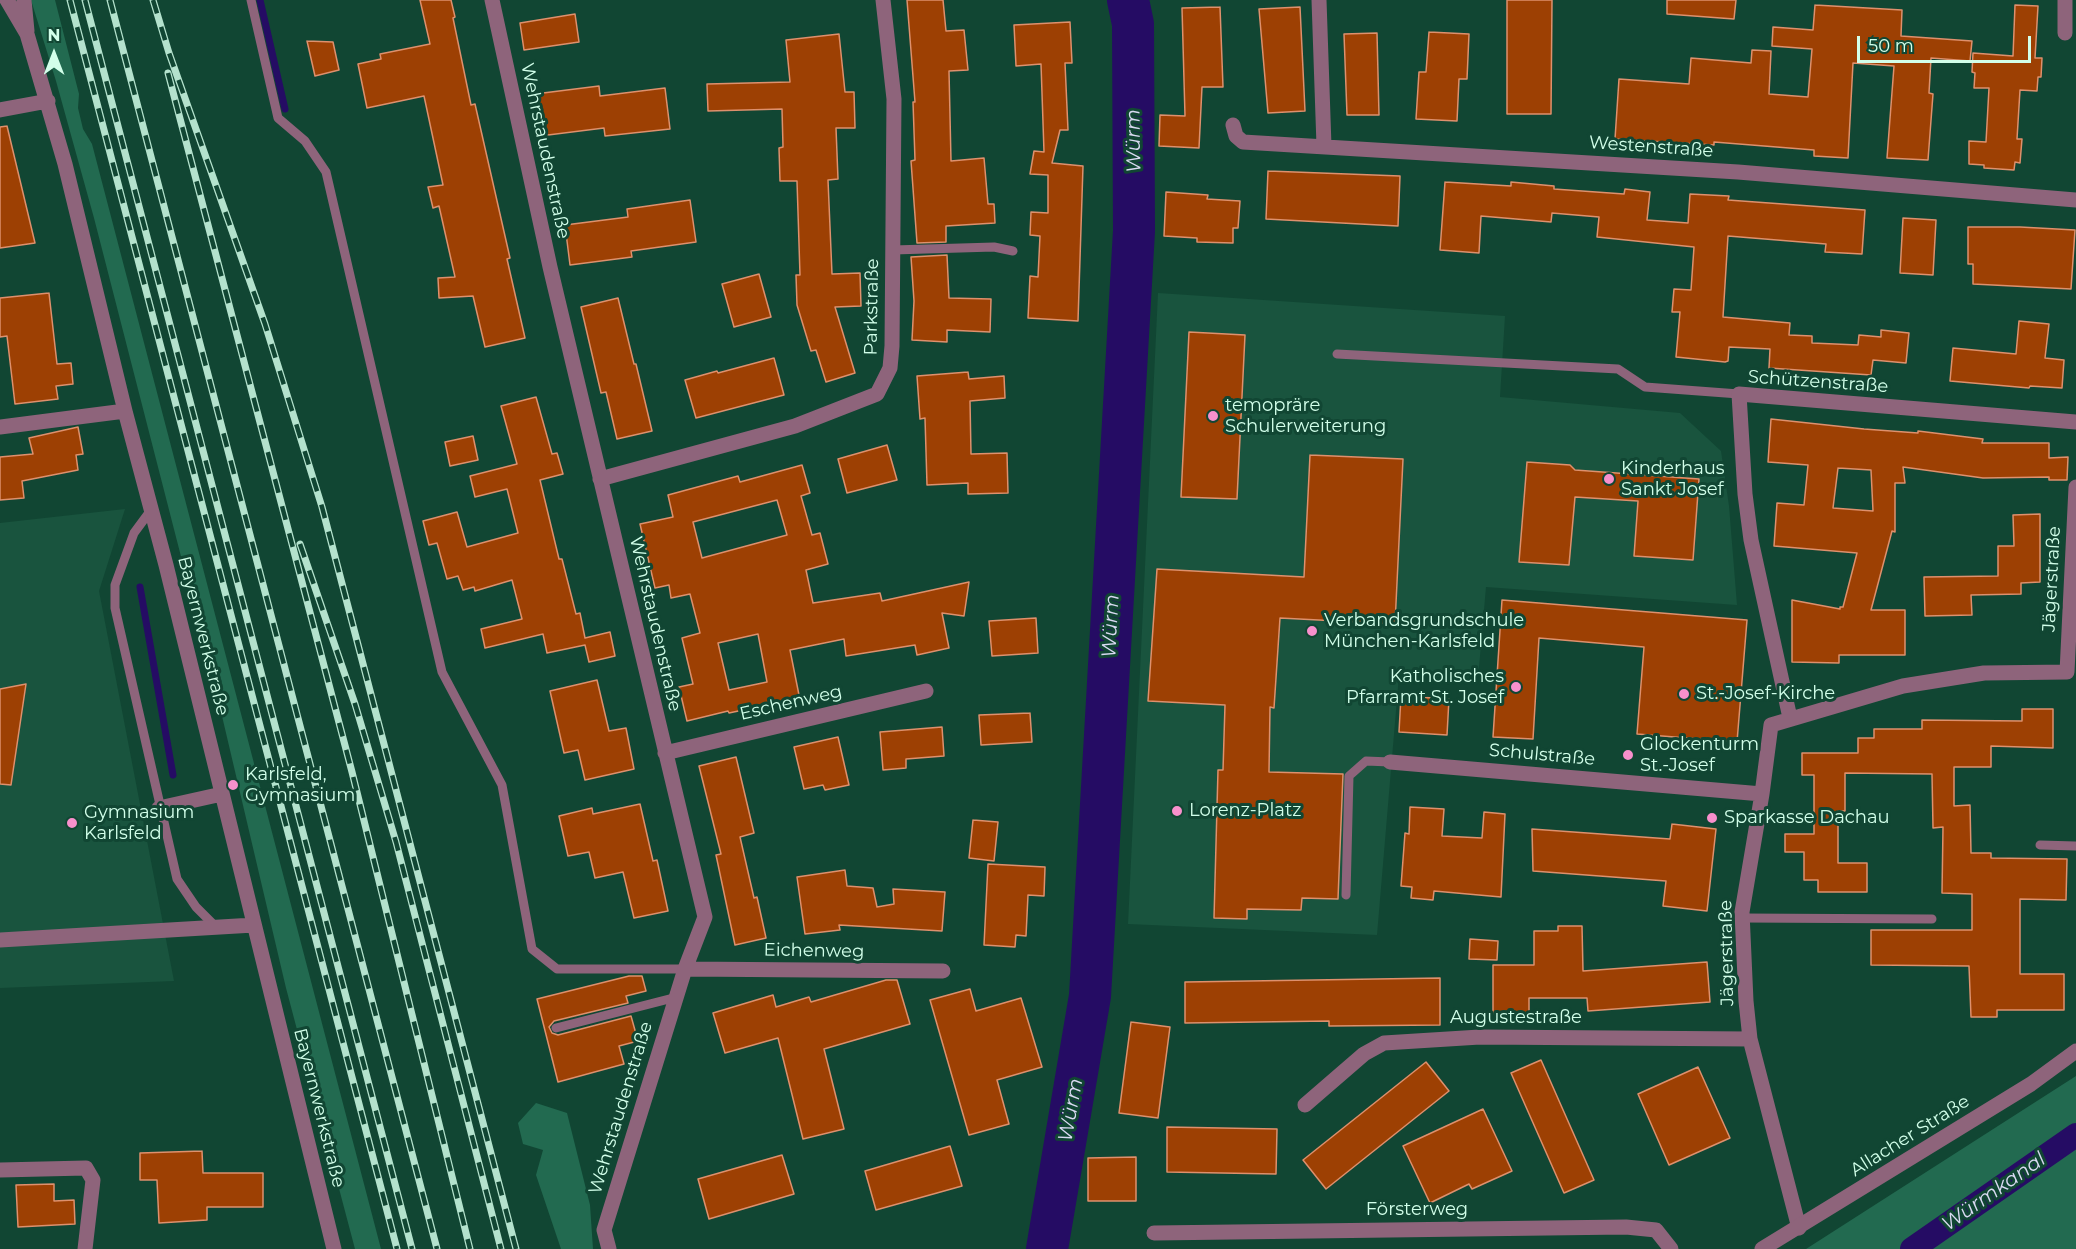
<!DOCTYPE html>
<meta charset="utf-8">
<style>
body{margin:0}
#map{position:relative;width:2076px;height:1249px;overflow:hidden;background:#114633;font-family:Montserrat,sans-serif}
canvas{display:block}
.north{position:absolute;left:24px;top:24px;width:60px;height:60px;-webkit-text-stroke:4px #114633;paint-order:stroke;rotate:0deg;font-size:16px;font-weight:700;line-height:24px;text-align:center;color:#d2ffea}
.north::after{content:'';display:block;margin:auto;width:21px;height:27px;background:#d2ffea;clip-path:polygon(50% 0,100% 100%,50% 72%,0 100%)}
.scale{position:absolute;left:1857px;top:36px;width:174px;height:27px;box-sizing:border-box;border:3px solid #d2ffea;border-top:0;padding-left:8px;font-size:18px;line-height:21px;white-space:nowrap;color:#d2ffea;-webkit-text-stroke:4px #114633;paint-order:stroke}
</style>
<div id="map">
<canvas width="2076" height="1249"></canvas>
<div class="north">N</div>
<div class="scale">50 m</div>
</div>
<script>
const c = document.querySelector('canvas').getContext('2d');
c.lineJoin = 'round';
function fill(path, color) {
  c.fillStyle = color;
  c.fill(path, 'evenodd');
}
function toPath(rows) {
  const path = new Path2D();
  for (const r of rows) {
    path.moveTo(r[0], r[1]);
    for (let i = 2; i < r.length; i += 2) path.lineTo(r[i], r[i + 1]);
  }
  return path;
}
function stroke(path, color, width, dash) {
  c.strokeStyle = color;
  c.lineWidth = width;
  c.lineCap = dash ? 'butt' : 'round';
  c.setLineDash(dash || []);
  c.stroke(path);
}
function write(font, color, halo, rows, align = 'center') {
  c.font = font + ' Montserrat,sans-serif';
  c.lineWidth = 6;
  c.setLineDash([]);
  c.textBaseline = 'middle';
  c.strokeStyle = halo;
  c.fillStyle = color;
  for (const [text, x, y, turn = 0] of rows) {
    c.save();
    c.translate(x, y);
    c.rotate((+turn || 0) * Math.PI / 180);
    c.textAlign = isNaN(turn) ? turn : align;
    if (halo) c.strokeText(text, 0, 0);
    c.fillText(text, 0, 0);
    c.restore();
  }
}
fill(toPath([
 [1158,293,1505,316,1500,397,1680,413,1721,451,1729,506,1737,605,1486,587,1478,679,1399,675,1377,935,1128,924],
 [125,509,99,591,174,981,0,988,0,523]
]), '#19543e');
fill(toPath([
 [31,0,55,0,79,94,78,108,83,129,92,144,381,1249,355,1249,286,988,222,716,94,218,56,81],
 [2076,1076,2076,1249,1806,1249],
 [536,1103,567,1113,590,1205,593,1249,561,1249,536,1175,543,1150,523,1144,518,1123]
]), '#226a50');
stroke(toPath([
 [260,0,285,109],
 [140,587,173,775]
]), '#250c64', 7);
stroke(toPath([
 [1912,1249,2076,1135]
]), '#250c64', 24);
stroke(toPath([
 [1047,1249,1090,996,1134,231,1133,24,1128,0]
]), '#250c64', 42);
const building = toPath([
 [420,0,451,0,455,17,453,18,471,105,475,104,510,258,507,259,525,338,485,347,473,296,439,298,438,278,455,277,439,206,433,208,428,187,443,185,424,96,367,108,358,64,381,59,380,54,430,44,420,0],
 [907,0,943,0,946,31,964,30,968,70,949,71,951,161,984,158,988,204,994,204,995,223,946,226,946,242,917,243,911,161,915,160,913,102,915,102,907,0],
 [1507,0,1552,0,1551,114,1507,114,1507,0],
 [1667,0,1736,0,1734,19,1667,14,1667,0],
 [1815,5,1902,10,1901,36,1972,41,1970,61,1931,58,1929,93,1933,94,1928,160,1887,158,1894,66,1853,63,1848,158,1814,156,1814,150,1714,142,1714,145,1615,139,1619,79,1689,84,1691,58,1751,63,1752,50,1771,51,1769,94,1808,97,1812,49,1772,46,1773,27,1813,30,1815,5],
 [2015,5,2038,6,2035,58,2042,58,2041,77,2038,77,2037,91,2020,90,2017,139,2022,139,2020,163,2015,162,2014,170,1984,168,1984,165,1969,164,1969,141,1986,142,1989,88,1974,88,1975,73,1972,72,1973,53,2013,56,2015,5],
 [1220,7,1223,87,1202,87,1199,148,1159,146,1160,115,1185,116,1182,8,1220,7],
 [1300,7,1305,111,1268,113,1259,9,1300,7],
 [575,14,579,42,524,50,520,23,575,14],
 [1070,22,1072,63,1065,63,1068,130,1060,130,1052,163,1083,166,1078,321,1028,318,1030,276,1038,277,1040,236,1030,235,1031,212,1048,213,1048,175,1030,174,1034,151,1044,152,1041,64,1016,66,1014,25,1070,22],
 [1429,32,1469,34,1467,79,1459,79,1457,121,1416,119,1419,72,1426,72,1429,32],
 [1377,33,1379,115,1347,115,1344,34,1377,33],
 [839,34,845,92,854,92,855,128,836,128,838,179,828,180,832,274,860,273,861,306,835,307,855,373,826,382,816,350,811,351,797,305,796,275,800,275,797,181,780,181,779,148,783,147,782,109,708,111,707,84,790,82,786,40,839,34],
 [307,41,333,42,339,70,315,76,307,41],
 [599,86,600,96,665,88,670,129,605,136,604,128,540,136,535,94,599,86],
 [7,126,35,243,0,248,0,127,7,126],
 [1268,171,1400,176,1398,226,1266,219,1268,171],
 [1445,182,1511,186,1511,182,1554,186,1554,189,1624,194,1625,189,1650,192,1647,220,1688,223,1690,194,1729,196,1728,200,1865,210,1862,254,1825,252,1826,244,1728,236,1723,317,1790,323,1789,335,1812,336,1812,343,1858,345,1859,335,1881,337,1881,330,1909,333,1906,363,1873,360,1871,375,1769,368,1770,349,1729,347,1728,361,1725,362,1676,357,1680,312,1672,312,1674,289,1691,290,1694,247,1597,237,1599,217,1552,213,1551,222,1481,216,1479,253,1440,250,1445,182],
 [1166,192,1208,195,1207,199,1240,201,1238,228,1233,228,1233,243,1197,242,1197,238,1164,236,1166,192],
 [690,200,696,242,631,251,632,257,570,265,565,225,628,217,627,209,690,200],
 [1903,218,1936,220,1933,275,1900,273,1903,218],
 [1968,227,2020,227,2075,230,2071,289,1973,284,1973,264,1968,264,1968,227],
 [947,255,949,298,991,299,990,332,947,330,947,342,912,340,914,301,911,257,947,255],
 [759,274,771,317,734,327,722,284,759,274],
 [49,293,57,364,71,363,73,384,56,386,58,399,15,404,7,336,0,337,0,298,49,293],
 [618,298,634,364,636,364,652,431,617,439,606,392,601,393,581,307,618,298],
 [2019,321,2049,324,2045,358,2064,360,2062,388,2030,386,2029,388,1950,381,1953,348,2016,354,2019,321],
 [1189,332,1245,335,1237,499,1181,497,1189,332],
 [774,358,784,395,696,418,685,380,717,371,718,373,774,358],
 [968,372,969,379,1004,376,1005,398,970,401,971,454,1007,453,1008,493,968,494,968,483,927,485,925,418,920,419,917,376,968,372],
 [536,397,552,454,557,453,563,474,540,480,559,559,562,559,576,614,580,613,585,638,610,632,615,656,589,662,585,645,547,653,543,634,485,648,481,629,522,619,512,580,475,591,474,587,463,590,458,576,447,579,437,543,429,545,423,521,457,512,467,547,518,533,507,489,475,497,470,476,517,464,501,406,536,397],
 [1771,419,1864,429,1918,433,1918,431,1983,439,1982,443,2049,443,2049,458,2068,457,2067,480,2049,480,2049,477,1983,478,1903,467,1905,483,1895,483,1895,532,1892,531,1871,610,1905,610,1905,655,1839,655,1839,663,1792,662,1792,600,1840,609,1840,607,1843,607,1857,553,1774,546,1777,503,1804,505,1808,465,1768,462,1771,419],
 [1838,468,1871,470,1873,511,1833,508,1838,468],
 [78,427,83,454,76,455,78,470,22,481,24,498,0,500,0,457,33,454,29,438,78,427],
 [473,436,478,460,450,466,445,442,473,436],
 [887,445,897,480,847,493,838,459,887,445],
 [1310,455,1403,459,1395,624,1280,618,1274,708,1270,707,1269,772,1343,774,1338,899,1302,898,1301,910,1247,909,1247,919,1214,918,1218,770,1223,770,1225,705,1148,701,1157,569,1304,577,1310,455],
 [1527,462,1570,465,1575,470,1699,479,1693,560,1634,556,1638,501,1575,497,1569,565,1519,562,1527,462],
 [802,465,810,493,801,496,812,535,820,533,828,564,806,570,813,603,880,593,882,601,969,582,964,616,942,613,949,648,917,655,915,645,846,656,844,639,790,650,800,700,771,705,771,704,729,713,728,711,687,721,679,687,693,684,682,638,700,633,690,594,671,598,669,585,655,588,640,524,673,517,668,495,738,476,740,482,802,465],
 [777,500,787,535,702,558,693,522,777,500],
 [758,634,767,682,729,690,718,643,758,634],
 [2040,514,2040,582,2021,583,2021,594,1971,595,1972,615,1925,616,1924,577,1998,576,1998,546,2014,546,2013,515,2040,514],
 [1502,600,1747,620,1737,742,1637,734,1644,647,1539,638,1533,739,1493,737,1502,600],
 [1036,618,1038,653,992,656,989,621,1036,618],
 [597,680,609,731,626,728,634,769,585,780,578,750,564,753,550,691,597,680],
 [26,684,11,785,0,784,0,689,26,684],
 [1401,696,1449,699,1447,735,1399,732,1401,696],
 [2022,709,2053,709,2053,748,1991,746,1991,767,1954,767,1954,806,1970,805,1971,853,1991,853,1991,858,2067,859,2066,900,2020,899,2020,974,2064,974,2064,1010,1997,1010,1997,1017,1971,1017,1969,966,1871,965,1871,930,1972,930,1972,894,1942,893,1943,827,1933,828,1932,774,1845,773,1845,811,1838,811,1838,863,1867,863,1867,892,1818,892,1818,880,1804,880,1804,852,1785,852,1785,834,1814,834,1814,775,1802,775,1802,753,1858,753,1858,738,1874,738,1874,729,1922,729,1922,720,2022,721,2022,709],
 [1030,713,1032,742,981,745,979,715,1030,713],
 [942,727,944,756,906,759,906,768,883,770,880,732,942,727],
 [838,737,849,785,825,790,823,785,804,789,794,747,838,737],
 [736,757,754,833,740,837,754,898,757,897,766,938,735,945,716,855,721,854,699,766,736,757],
 [640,804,653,861,657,860,668,911,634,918,623,872,595,878,589,852,568,856,559,816,592,808,593,814,640,804],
 [1410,807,1444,809,1442,836,1482,838,1484,812,1505,814,1501,897,1434,891,1433,900,1411,898,1412,887,1401,886,1405,833,1409,834,1410,807],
 [973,820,998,822,994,861,969,858,973,820],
 [1672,824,1716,829,1707,911,1663,906,1666,881,1533,871,1532,829,1670,839,1672,824],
 [988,864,1045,867,1044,896,1028,895,1026,936,1016,935,1015,947,984,945,988,864],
 [845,870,847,886,873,888,877,907,894,904,893,889,945,892,942,931,839,925,840,930,805,934,797,877,845,870],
 [1558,926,1582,926,1583,971,1707,962,1710,1002,1588,1011,1587,998,1529,998,1529,1014,1493,1014,1493,965,1534,965,1534,931,1558,931,1558,926],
 [1470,939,1498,941,1497,960,1469,959,1470,939],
 [629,976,642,976,646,991,626,996,628,1003,554,1021,549,1027,552,1033,558,1035,631,1016,638,1041,619,1046,624,1064,558,1082,537,999,629,976],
 [1440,978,1440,1025,1329,1026,1329,1021,1185,1023,1185,982,1440,978],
 [886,980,897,980,910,1024,824,1049,844,1129,803,1139,778,1038,725,1053,713,1013,773,995,776,1007,809,997,811,1002,886,980],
 [970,989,976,1011,1021,998,1042,1067,997,1080,1009,1124,969,1135,930,1000,970,989],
 [1131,1022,1170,1027,1158,1118,1119,1113,1131,1022],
 [1541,1060,1594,1180,1564,1193,1511,1073,1541,1060],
 [1426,1062,1449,1091,1326,1189,1303,1160,1426,1062],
 [1698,1067,1730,1138,1669,1165,1638,1094,1698,1067],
 [1483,1109,1512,1171,1472,1189,1469,1184,1430,1203,1403,1146,1483,1109],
 [1167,1127,1277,1129,1276,1174,1167,1172,1167,1127],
 [950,1146,962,1186,876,1210,865,1171,950,1146],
 [202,1151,203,1173,263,1173,263,1207,207,1207,207,1220,159,1223,157,1180,140,1180,140,1153,202,1151],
 [782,1155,794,1194,709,1219,698,1179,782,1155],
 [1136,1157,1136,1201,1088,1201,1088,1158,1136,1157],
 [54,1184,54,1201,74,1200,75,1224,18,1227,16,1185,54,1184]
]);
fill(building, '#9d4003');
stroke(building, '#de906d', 1.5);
stroke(toPath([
 [251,0,278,118,305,141,326,172,442,672,502,785,532,949,557,969,685,969],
 [893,250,994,247,1013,251],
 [1337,354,1618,369,1645,387,1739,394],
 [151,510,134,533,115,585,115,608,177,879,196,907,217,928],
 [2040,845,2076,846],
 [1346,895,1349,776,1366,761,1390,762],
 [1742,918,1932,919],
 [556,1028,677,997]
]), '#8e647b', 9);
stroke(toPath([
 [7,0,27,34,65,164,125,411,166,565,334,1249],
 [24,0,27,31],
 [492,0,550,267,705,917,685,969,604,1230,609,1249],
 [1319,0,1324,146],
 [2065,0,2065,33],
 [0,110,48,101],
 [1233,125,1236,136,1243,142,1738,172,2076,200],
 [0,427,125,411],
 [600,479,795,426,877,394,890,368,892,346,894,99,883,0],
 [1790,718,1751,540,1745,494,1739,394,2076,422],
 [665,753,926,691],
 [1390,762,1762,794],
 [159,808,222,794],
 [0,940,254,925],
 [685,969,943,971],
 [1305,1105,1364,1054,1384,1043,1480,1037,1750,1039],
 [0,1170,86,1168,93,1180,85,1249],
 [1799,1228,1750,1039,1746,1001,1742,912,1762,794,1771,725,1903,686,1984,673,2067,672,2076,487],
 [1154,1233,1626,1227,1656,1230,1671,1249]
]), '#8e647b', 15);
stroke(toPath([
 [1762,1249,2031,1084,2076,1051]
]), '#8e647b', 15);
const rail = toPath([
 [70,0,397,1249],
 [85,0,412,1249],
 [110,0,437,1249],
 [153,0,169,53,265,324,322,507,516,1249],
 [168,73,352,772,470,1249],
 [300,544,355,704,396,842,501,1249]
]);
stroke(rail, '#b4e2cd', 7);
stroke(rail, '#114633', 4.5, [14]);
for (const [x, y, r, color] of [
 [1213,416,6,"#f890cc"],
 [1609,479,6,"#f890cc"],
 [1312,631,6,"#f890cc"],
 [1516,687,6,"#f890cc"],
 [1684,694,6,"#f890cc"],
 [1628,755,6,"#f890cc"],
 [233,785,6,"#f890cc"],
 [1177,811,6,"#f890cc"],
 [1712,818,6,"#f890cc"],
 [72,823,6,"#f890cc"]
]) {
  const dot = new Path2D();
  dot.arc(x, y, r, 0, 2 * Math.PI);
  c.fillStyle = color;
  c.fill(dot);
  stroke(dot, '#114633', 2);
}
write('18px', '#d2ffea', '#114633', [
 ["Westenstraße",1651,147,4],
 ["Wehrstaudenstraße",545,151,78],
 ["Parkstraße",872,307,-89],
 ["Schützenstraße",1818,382,4],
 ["Jägerstraße",2052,579,-87],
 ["Wehrstaudenstraße",655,624,77],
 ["Bayernwerkstraße",203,636,76],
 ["Eschenweg",791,703,-13],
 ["Schulstraße",1542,755,5],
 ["Eichenweg",814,951,1],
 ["Jägerstraße",1727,953,-91],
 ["Augustestraße",1516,1018],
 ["Bayernwerkstraße",319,1108,76],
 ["Wehrstaudenstraße",621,1108,-73],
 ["Allacher Straße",1910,1136,-32],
 ["Försterweg",1417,1210]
]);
write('18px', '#d2ffea', '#114633', [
 ["temopräre",1225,406],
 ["Schulerweiterung",1225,427],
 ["Kinderhaus",1621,469],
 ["Sankt Josef",1621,490],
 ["Verbandsgrundschule",1324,621],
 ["München-Karlsfeld",1324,642],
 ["Katholisches",1504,677,"right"],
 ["Pfarramt St. Josef",1504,698,"right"],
 ["St.-Josef-Kirche",1696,694],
 ["Glockenturm",1640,745],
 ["St.-Josef",1640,766],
 ["Karlsfeld,",245,775],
 ["Gymnasium",245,796],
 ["Lorenz-Platz",1189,811],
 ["Gymnasium",84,813],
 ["Karlsfeld",84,834],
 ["Sparkasse Dachau",1724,818]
], 'left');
write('italic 20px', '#dadaf3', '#114633', [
 ["Würm",1134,141,-91],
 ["Würm",1111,626,-87],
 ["Würm",1071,1110,-80],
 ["Würmkanal",1994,1192,-35]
]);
</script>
